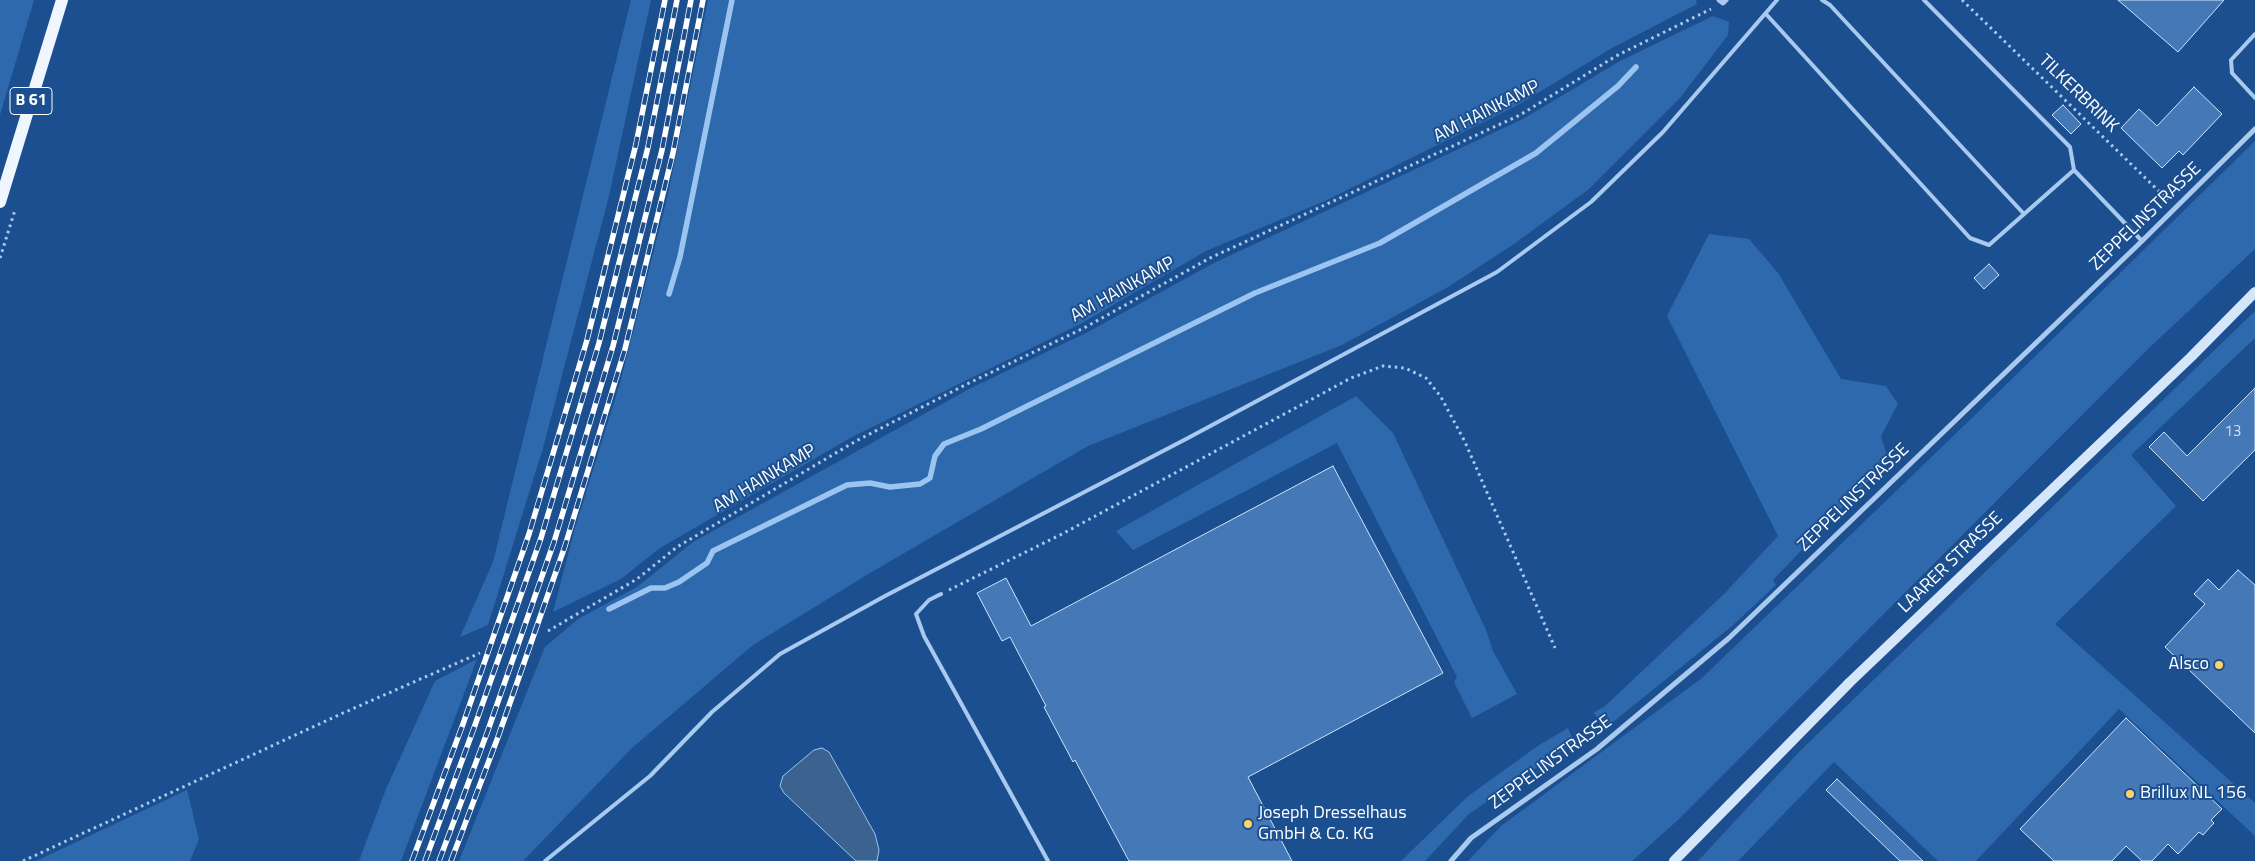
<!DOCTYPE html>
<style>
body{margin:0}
canvas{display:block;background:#1b4f8f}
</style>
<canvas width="2255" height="861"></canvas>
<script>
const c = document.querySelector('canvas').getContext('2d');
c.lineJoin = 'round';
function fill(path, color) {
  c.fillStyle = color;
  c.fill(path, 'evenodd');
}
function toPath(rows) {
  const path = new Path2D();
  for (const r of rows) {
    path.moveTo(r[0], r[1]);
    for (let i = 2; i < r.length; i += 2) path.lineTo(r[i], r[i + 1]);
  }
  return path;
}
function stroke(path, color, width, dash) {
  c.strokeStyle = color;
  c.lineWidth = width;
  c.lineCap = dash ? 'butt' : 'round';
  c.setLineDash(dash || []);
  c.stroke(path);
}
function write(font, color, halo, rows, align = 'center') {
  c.font = font + ' "Titillium Web",sans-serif';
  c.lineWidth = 4;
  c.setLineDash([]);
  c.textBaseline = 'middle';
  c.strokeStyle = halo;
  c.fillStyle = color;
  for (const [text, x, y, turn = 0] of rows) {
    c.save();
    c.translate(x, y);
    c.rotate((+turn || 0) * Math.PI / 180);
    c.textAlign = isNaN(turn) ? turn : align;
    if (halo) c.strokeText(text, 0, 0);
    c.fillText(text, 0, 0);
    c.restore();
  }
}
fill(toPath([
 [0,0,34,0,0,115],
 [631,0,651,0,609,196,543,448,488,625,460,637,493,562],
 [708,0,1696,0,1697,4,1612,48,1518,105,1327,200,1206,251,1082,323,852,437,660,548,621,579,553,612,575,528,620,383,667,199],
 [1713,16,1729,22,1728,35,1680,98,1589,189,1514,244,1448,287,1342,345,1088,446,865,576,753,645,632,748,523,861,459,861,545,647,578,619,637,587,693,542,971,388,1086,333,1214,263,1523,119,1620,61],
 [2255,141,2255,249,2149,348,1678,820,1632,861,1468,861,1501,826,1702,678,1973,417],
 [1709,234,1749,239,1778,273,1841,379,1886,386,1898,404,1881,436,1888,460,1773,580,1776,585,1732,626,1608,726,1593,713,1604,707,1724,594,1778,536,1667,316],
 [2255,311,2255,338,2131,455,2176,506,2055,624,2255,803,2255,836,2119,709,1976,861,1938,861,1834,762,1738,861,1698,861,1799,752],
 [1356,396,1393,433,1486,630,1493,651,1517,694,1472,718,1454,682,1457,677,1337,443,1133,550,1116,531],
 [477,659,401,861,359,861,386,789,435,681],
 [1568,728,1574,742,1469,814,1425,861,1401,861,1467,797,1539,745],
 [187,790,199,839,190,861,36,861]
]), '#2e69ad');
const water = toPath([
 [822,748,829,752,875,834,879,850,877,861,856,861,784,793,780,786,783,776,814,750,822,748]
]);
fill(water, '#3c6290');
stroke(water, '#9cc4f0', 1);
stroke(toPath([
 [669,294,680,257,732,0],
 [609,609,651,588,665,588,679,582,707,563,713,551,847,485,870,483,890,487,920,484,930,478,935,456,944,444,981,429,1255,293,1380,243,1536,153,1618,86,1636,67]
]), '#9cc4f0', 5.5);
const building = toPath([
 [2118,0,2224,0,2178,52,2118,0],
 [2194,87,2222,114,2183,155,2179,151,2162,168,2121,128,2139,109,2157,126,2194,87],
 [2063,105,2081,124,2071,134,2052,115,2063,105],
 [1989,264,1999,275,1984,289,1974,278,1989,264],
 [2255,388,2255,450,2203,501,2149,447,2164,432,2187,456,2255,388],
 [1333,466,1443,673,1248,777,1292,861,1129,861,1075,760,1073,762,1044,707,1046,706,1010,637,1002,641,977,593,1006,578,1031,626,1333,466],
 [2238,570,2255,585,2255,733,2165,647,2205,604,2194,594,2208,579,2219,590,2238,570],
 [2126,718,2222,809,2211,820,2214,823,2203,835,2199,832,2178,854,2168,844,2152,861,2142,861,2126,846,2112,861,2054,861,2020,829,2126,718],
 [1837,779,1923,861,1900,861,1826,790,1837,779]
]);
fill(building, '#4478b7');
stroke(building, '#cfe3fa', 1);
stroke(toPath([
 [1962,0,2168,200],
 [0,258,15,210],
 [949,590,1062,534,1351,378,1383,366,1405,368,1426,378,1441,397,1465,442,1555,648],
 [548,631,637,579,677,547,856,441,969,383,1084,328,1210,258,1520,115,1616,56,1711,9],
 [23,861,343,713,480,653]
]), '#a9c9ee', 3, [2.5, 4]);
stroke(toPath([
 [1822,0,1830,5,2024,214],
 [1924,0,2070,147,2074,170,2142,241],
 [1766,14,1970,238,1989,245,2074,170],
 [2255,34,2231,60,2232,73,2255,98],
 [941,594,929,600,916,614,924,636,1048,861],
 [545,861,650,776,712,712,780,654,885,596,1188,438,1497,272,1591,202,1663,132,1777,0]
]), '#a9c9ee', 4);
stroke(toPath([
 [1719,0,1723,3,1726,0],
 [1451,861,1471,838,1597,749,1729,638,2142,241,2255,129]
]), '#a9c9ee', 5);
stroke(toPath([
 [1674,861,1850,682,2191,357,2255,292]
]), '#d6e6fa', 10);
stroke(toPath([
 [0,202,62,0]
]), '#f0f6ff', 12);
const rail = toPath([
 [412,861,463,724,529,534,587,340,636,144,665,0],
 [425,861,474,728,541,538,599,343,648,147,677,0],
 [439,861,487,733,554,542,613,346,662,150,691,0],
 [451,861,498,737,565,546,625,349,673,153,703,0]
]);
stroke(rail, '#fff', 5.5);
stroke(rail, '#1b4f8f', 4, [11]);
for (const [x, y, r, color] of [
 [2219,665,5,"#ffd166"],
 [2130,794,5,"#ffd166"],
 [1248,824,5,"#ffd166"]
]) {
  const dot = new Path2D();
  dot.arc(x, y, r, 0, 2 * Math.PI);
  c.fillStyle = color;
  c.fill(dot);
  stroke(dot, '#1b4f8f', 2);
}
write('15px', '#d0dded', null, [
 ["13",2233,432]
]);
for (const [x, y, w] of [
 [31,101,42]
]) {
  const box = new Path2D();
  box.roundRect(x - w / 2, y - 13.5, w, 27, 4);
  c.fillStyle = '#1b4f8f';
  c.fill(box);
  stroke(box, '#fff', 1);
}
write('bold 16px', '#fff', null, [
 ["B 61",31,101]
]);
write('18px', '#fff', '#1b4f8f', [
 ["TILKERBRINK",2078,94,44],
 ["AM HAINKAMP",1487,112,-27],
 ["ZEPPELINSTRASSE",2146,217,-44],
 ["AM HAINKAMP",1123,290,-29],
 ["AM HAINKAMP",765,479,-31],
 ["ZEPPELINSTRASSE",1854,498,-44],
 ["LAARER STRASSE",1951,563,-44],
 ["ZEPPELINSTRASSE",1551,763,-36]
]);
write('18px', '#fff', '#1b4f8f', [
 ["Alsco",2209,665,"right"],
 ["Brillux NL 156",2140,794],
 ["Joseph Dresselhaus",1258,814],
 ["GmbH & Co. KG",1258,835]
], 'left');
</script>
